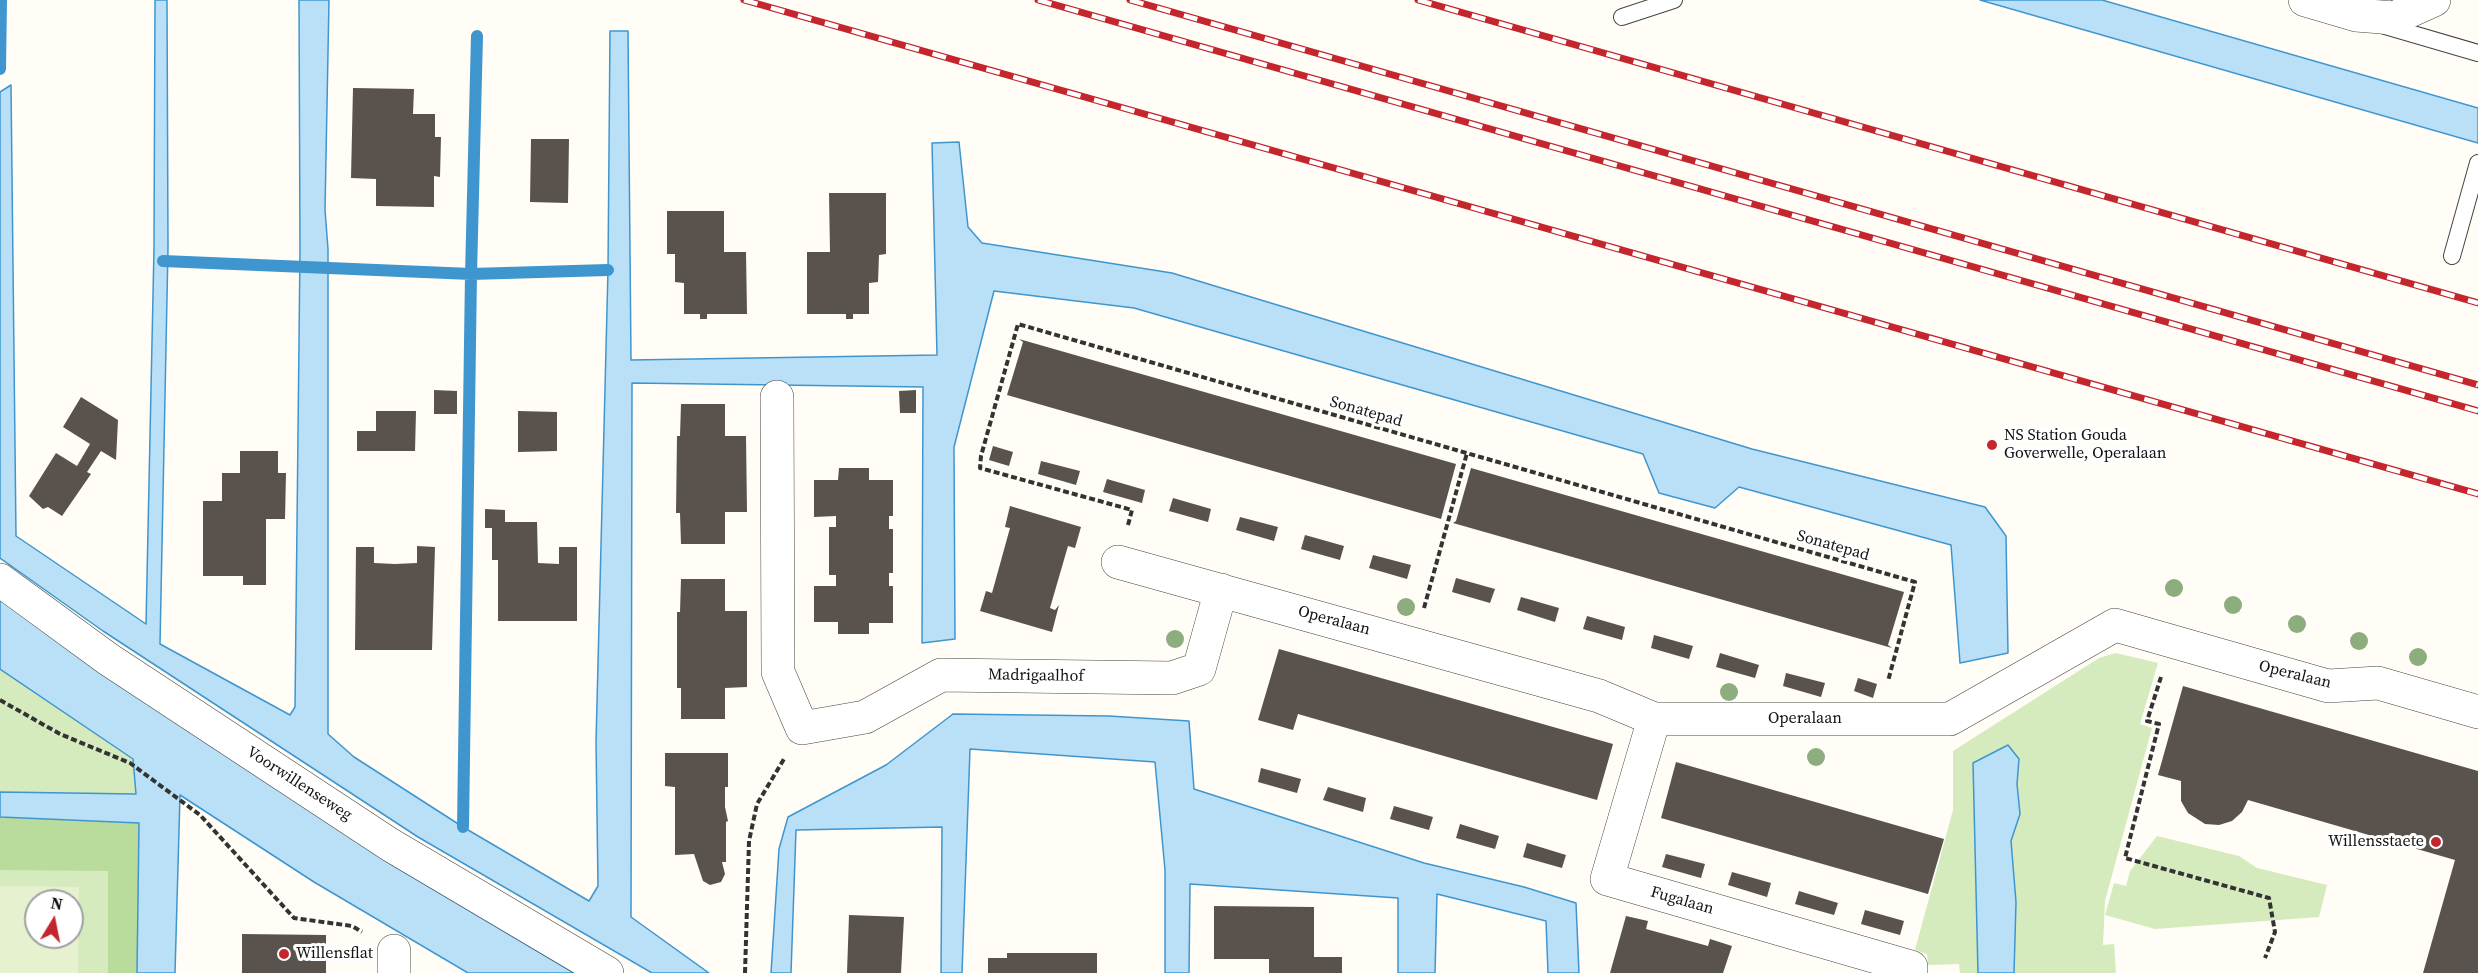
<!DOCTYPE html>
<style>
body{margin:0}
#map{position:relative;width:2478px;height:973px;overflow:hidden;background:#fffdf5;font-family:"Source Serif 4",serif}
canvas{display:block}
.north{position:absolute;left:24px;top:889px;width:60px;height:60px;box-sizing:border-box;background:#fff;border:2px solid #a0a0a0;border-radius:50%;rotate:10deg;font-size:16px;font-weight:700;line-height:24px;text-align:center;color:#111}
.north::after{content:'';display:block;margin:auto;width:21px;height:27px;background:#c4262e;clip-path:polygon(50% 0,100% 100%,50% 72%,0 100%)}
</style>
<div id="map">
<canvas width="2478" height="973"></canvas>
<div class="north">N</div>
</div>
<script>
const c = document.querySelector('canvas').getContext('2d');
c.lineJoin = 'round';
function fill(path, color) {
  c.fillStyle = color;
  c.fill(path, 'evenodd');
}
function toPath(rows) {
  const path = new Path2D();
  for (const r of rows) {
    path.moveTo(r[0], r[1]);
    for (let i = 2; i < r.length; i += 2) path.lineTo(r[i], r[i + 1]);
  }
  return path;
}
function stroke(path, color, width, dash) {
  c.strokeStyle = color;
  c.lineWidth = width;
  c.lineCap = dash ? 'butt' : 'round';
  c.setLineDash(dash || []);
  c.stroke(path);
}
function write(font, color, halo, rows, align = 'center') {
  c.font = font + ' "Source Serif 4",serif';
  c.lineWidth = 6;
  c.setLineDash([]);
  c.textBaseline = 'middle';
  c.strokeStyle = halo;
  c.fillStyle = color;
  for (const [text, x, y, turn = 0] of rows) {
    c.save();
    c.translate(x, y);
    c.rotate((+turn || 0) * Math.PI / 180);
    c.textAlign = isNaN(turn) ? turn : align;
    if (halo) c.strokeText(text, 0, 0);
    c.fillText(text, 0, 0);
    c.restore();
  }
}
fill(toPath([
 [2116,653,2158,663,2140,724,2152,728,2105,901,2103,945,2114,944,2116,973,2014,973,2016,902,2011,841,2020,814,2017,784,2019,759,1973,763,1978,973,1960,973,1959,964,1928,965,1927,954,1915,950,1953,810,1953,751,2099,658],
 [0,669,133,759,136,795,0,793],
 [2157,836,2239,856,2257,868,2327,885,2319,917,2155,929,2105,915,2114,883,2126,886,2130,871],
 [0,870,108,870,108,973,0,973],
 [36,901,72,901,72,937,36,937]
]), '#d5ebbd');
fill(toPath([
 [0,817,139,823,137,973,108,973,108,871,0,870]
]), '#b9dc9c');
fill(toPath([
 [0,886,79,887,78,973,0,973],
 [36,901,72,901,72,937,36,937]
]), '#e6f2cf');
const water = toPath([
 [155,0,167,0,168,248,160,644,290,715,295,707,300,250,299,0,329,0,325,210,328,249,328,734,354,757,463,827,589,901,598,886,596,742,608,270,610,31,628,31,631,360,937,355,932,143,959,142,968,227,982,243,1172,273,1752,449,1985,507,2006,536,2008,653,1960,663,1951,545,1739,487,1715,508,1659,493,1643,454,1134,308,994,291,954,447,955,639,922,643,923,387,632,383,631,917,709,973,652,973,418,837,103,631,0,558,0,92,11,85,16,536,146,624,154,248,155,0],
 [1980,0,2102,0,2478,108,2478,143,1980,0],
 [0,597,389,863,574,973,468,973,314,882,180,795,175,973,137,973,139,823,0,817,0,792,136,794,133,759,0,669,0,597],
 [953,714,1109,716,1189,721,1194,789,1424,863,1524,887,1576,903,1579,973,1548,973,1546,921,1437,894,1435,973,1398,973,1398,898,1190,884,1189,973,1165,973,1165,870,1155,762,970,749,962,973,941,973,942,827,796,830,791,973,771,973,779,849,788,817,886,765,953,714],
 [2008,745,2019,759,2017,784,2020,814,2011,841,2016,902,2014,973,1978,973,1973,763,2008,745]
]);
fill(water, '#b9e0f7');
stroke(water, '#3f96cf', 1.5);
stroke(toPath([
 [0,69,1,0],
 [163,261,471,274,608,270],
 [463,827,471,274,477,36]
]), '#3f96cf', 12);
fill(toPath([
 [353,88,414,89,413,114,435,114,435,137,441,137,440,177,434,176,434,207,376,206,376,179,351,178],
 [531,139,569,139,568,203,530,202],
 [829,193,886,193,886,254,879,255,878,282,869,283,869,314,853,314,853,319,846,319,846,314,807,314,807,252,830,252],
 [667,211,724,211,724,252,746,252,747,314,707,314,707,319,700,319,700,314,684,314,684,283,675,282,675,254,667,254],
 [1019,339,1456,464,1441,519,1007,395,1023,342],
 [434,390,457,391,457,414,434,414],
 [916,390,916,413,900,413,899,391],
 [81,397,118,420,116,460,101,451,87,472,91,474,62,516,48,507,43,509,29,496,56,453,77,466,90,444,63,427],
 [681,404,725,404,725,436,746,436,747,512,725,512,725,544,681,544,680,513,676,513,677,436,680,436],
 [376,411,416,411,415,451,357,451,357,431,376,431],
 [518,411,557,412,557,451,518,452],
 [993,446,1013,452,1009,466,989,460],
 [240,451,278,451,278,473,286,473,285,519,266,519,266,585,243,585,243,576,203,576,203,501,222,501,222,473,240,473],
 [1041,461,1080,471,1076,485,1038,474],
 [839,468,869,468,869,480,893,480,893,516,889,516,889,529,893,529,893,573,889,573,889,586,893,586,893,623,869,623,869,634,838,634,838,622,814,622,814,586,836,586,836,575,829,575,829,527,836,527,836,516,814,517,814,480,838,480],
 [1471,468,1904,592,1888,645,1892,648,1453,523,1456,521],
 [1107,479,1145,490,1142,503,1103,492],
 [1173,498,1211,509,1208,522,1169,511],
 [1010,506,1081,527,1075,548,1068,546,1050,608,1055,610,1059,605,1052,632,980,611,986,591,992,593,1010,528,1005,527],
 [485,509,505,510,505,522,537,522,538,563,559,564,559,547,577,547,577,621,498,621,498,560,492,560,492,528,485,528],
 [1240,517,1278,527,1274,541,1236,530],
 [1305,535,1344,546,1340,560,1301,549],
 [417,546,435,547,432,650,355,650,356,547,374,547,374,563,395,564,417,563],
 [1373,555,1411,565,1407,579,1369,568],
 [1456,578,1495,589,1490,603,1452,592],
 [681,579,725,579,725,611,747,611,747,687,725,688,725,719,681,719,681,688,677,688,677,612,680,612],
 [1521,597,1559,608,1555,622,1517,610],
 [1587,616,1625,627,1622,640,1583,629],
 [1654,635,1693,646,1689,659,1651,648],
 [1279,649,1613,744,1597,800,1298,714,1293,730,1258,720],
 [1720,653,1759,665,1755,678,1716,667],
 [1786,673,1825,683,1821,697,1783,686],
 [1858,678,1877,684,1873,698,1854,691],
 [2183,686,2478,771,2478,973,2423,973,2455,860,2248,800,2242,812,2232,821,2219,825,2205,824,2188,813,2181,801,2181,781,2158,775],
 [665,753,728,753,728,787,725,787,725,807,728,821,726,822,726,862,722,862,725,874,721,882,710,885,703,881,694,854,675,855,675,787,665,786],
 [1676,762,1944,839,1928,894,1661,818],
 [1261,768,1301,779,1297,793,1258,782],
 [1328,787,1366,798,1363,812,1323,800],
 [1394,806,1433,817,1429,830,1390,819],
 [1460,824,1499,836,1495,849,1456,838],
 [1527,843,1566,855,1562,868,1523,857],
 [1666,854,1705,864,1701,878,1662,867],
 [1732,872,1771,883,1767,897,1728,885],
 [1799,891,1838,903,1834,915,1795,904],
 [1214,906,1314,907,1314,957,1342,957,1342,973,1269,973,1269,959,1214,959],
 [1865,910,1904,921,1900,935,1861,924],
 [849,915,904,917,901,973,847,973],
 [1626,916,1648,921,1646,929,1708,946,1710,939,1732,946,1723,973,1610,973],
 [242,934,326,935,326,973,242,973],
 [1007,953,1097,953,1097,973,988,973,988,958,1007,958]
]), '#5a524d');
const lane = toPath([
 [1622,17,1674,0],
 [2382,25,2478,53],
 [2452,256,2478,163]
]);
const street = toPath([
 [2305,0,2356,15,2394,18,2434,0],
 [777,397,778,672,802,728,865,717,941,675,1172,678,1199,669,1221,590],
 [1118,562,1599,696,1654,719,1950,719,2115,625,2328,686,2378,683,2478,712],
 [0,580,108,659,389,844,607,973],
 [1654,719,1607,879,1911,967,1911,973],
 [394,951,394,973]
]);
stroke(lane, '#444', 18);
stroke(street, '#444', 34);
stroke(toPath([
 [1128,525,1132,510,980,468,981,456,1018,324,1915,582,1888,681],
 [1424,608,1467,453],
 [2161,677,2147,721,2159,724,2125,858,2269,898,2275,932,2265,958],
 [0,700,60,734,130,763,200,815,294,918,352,926,362,932],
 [745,973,749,841,757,804,784,759]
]), '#333', 4, [6, 3]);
stroke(lane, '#fff', 16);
stroke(street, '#fff', 33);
const rail = toPath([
 [744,0,2478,494],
 [1038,0,2478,411],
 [1130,0,2478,385],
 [1418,0,2478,303]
]);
stroke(rail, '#c4262e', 7);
stroke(rail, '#fff', 4.5, [14]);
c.fillStyle = '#8dad7f';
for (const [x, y] of [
 [2174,588],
 [2233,605],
 [1406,607],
 [2297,624],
 [1175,639],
 [2359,641],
 [2418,657],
 [1729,692],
 [1816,757]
]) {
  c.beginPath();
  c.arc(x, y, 9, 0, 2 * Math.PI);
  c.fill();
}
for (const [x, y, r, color] of [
 [1992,445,6,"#c4262e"],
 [2436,842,6,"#c4262e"],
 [284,954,6,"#c4262e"]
]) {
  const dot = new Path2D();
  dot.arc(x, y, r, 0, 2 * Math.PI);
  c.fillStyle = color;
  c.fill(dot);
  stroke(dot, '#fff', 2);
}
write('16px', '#111', '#fff', [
 ["Sonatepad",1366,412,16],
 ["Sonatepad",1833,546,16],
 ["Operalaan",1334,621,15],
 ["Operalaan",2295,675,14],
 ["Madrigaalhof",1036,676,1],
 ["Operalaan",1805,719],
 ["Voorwillenseweg",299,784,33],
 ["Fugalaan",1682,901,16]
]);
write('16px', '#111', '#fff', [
 ["NS Station Gouda",2004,436],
 ["Goverwelle, Operalaan",2004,454],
 ["Willensstaete",2424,842,"right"],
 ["Willensflat",296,954]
], 'left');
</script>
